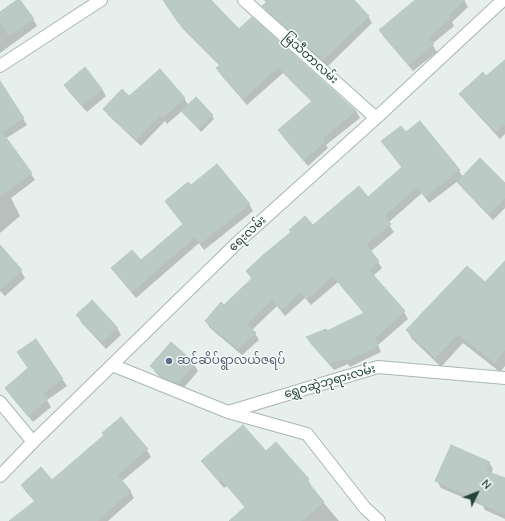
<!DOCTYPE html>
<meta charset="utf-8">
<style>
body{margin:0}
#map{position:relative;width:505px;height:521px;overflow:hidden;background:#e6efeb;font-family:"Nunito Sans",sans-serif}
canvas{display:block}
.north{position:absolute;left:457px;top:473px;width:40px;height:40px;-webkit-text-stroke:3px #f7fbf9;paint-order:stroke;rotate:47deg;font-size:11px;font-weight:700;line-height:16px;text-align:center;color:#24423a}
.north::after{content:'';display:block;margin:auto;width:14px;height:18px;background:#24423a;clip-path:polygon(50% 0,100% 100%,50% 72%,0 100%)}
</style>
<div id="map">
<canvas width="505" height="521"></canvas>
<div class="north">N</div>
</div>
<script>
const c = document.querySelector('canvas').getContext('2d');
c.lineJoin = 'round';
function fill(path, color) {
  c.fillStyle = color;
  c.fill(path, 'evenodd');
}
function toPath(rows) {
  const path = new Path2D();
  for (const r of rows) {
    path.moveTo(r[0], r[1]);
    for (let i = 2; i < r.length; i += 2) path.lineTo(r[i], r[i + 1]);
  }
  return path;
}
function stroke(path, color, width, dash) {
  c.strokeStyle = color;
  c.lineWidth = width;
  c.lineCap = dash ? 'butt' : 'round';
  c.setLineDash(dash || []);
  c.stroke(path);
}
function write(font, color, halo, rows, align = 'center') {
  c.font = font + ' "Nunito Sans","Noto Sans Myanmar",sans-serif';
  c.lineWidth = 3;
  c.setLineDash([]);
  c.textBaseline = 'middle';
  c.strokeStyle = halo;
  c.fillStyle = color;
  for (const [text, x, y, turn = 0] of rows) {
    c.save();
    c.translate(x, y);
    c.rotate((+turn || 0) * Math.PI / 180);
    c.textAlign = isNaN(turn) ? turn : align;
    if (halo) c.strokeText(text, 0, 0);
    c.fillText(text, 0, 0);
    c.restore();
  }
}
fill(toPath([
 [164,0,213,0,211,1,239,31,356,111,360,118,326,145,328,148,308,166,283,137,279,130,312,102,283,73,247,105,221,75,217,69,220,66,182,28],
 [264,0,352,0,368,16,372,23,327,67,267,13,264,6,267,3],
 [416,0,464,0,468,7,452,22,454,26,432,44,437,52,413,71,384,37,380,30],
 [0,14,33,19,37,26,0,53],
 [505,61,505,134,500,139,465,101,461,94,486,77],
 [0,83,27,125,5,139,31,174,35,180,11,198,20,216,0,233],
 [65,85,102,89,106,96,87,112,69,92],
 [129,97,184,98,188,105,196,98,212,116,214,119,201,132,184,114,182,111,167,124,165,121,141,146,108,115,104,109],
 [420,122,459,171,463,177,505,185,505,208,493,220,462,188,458,181,429,203,422,193,388,223,394,232,370,252,378,262,382,268,373,276,404,312,408,319,378,345,381,352,350,367,348,364,334,370,311,344,307,338,327,332,365,314,338,282,311,305,305,298,285,316,277,306,252,330,255,333,259,340,242,355,210,328,206,321,224,306,252,280,247,271,312,226,368,198,402,168,387,148,383,141,406,133],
 [191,187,249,204,253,211,204,250,199,243,136,298,116,274,112,268,141,262,184,225,170,208,166,201],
 [0,247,21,271,25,278,5,296,0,291],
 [505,262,505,366,500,372,463,343,441,367,412,339,407,330,485,284],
 [78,315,117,328,121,335,106,349,81,322],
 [36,341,67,386,47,400,51,407,33,422,10,395,6,388,29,369],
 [194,364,198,371,182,390,169,385,156,373,152,366],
 [121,419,147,450,151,457,122,481,130,491,134,498,108,521,10,521,35,502,26,492,22,486,52,481,105,435],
 [276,444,308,480,312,487,311,488,339,521,230,521,246,508,227,486,224,488,207,468,203,461,266,453],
 [489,462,493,469,491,474,505,479,505,519,485,510,483,506,441,488,437,481]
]), '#0003');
const building = toPath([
 [17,0,20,0,34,19,9,36,0,23,0,12,17,0],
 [163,0,211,0,239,29,252,17,356,111,323,138,325,141,304,160,278,130,312,101,278,67,243,99,216,68,220,65,177,21,163,0],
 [269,0,354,0,369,16,323,60,262,6,269,0],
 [415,0,465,0,448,16,451,18,428,38,434,44,409,65,379,30,415,0],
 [505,60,505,124,496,132,459,94,483,72,486,76,505,60],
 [85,67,102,89,82,106,64,85,85,67],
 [160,69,185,98,163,117,160,115,136,140,103,109,122,89,129,96,160,69],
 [0,81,24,118,2,132,32,173,0,197,0,81],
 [196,97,213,115,199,129,181,111,196,97],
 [420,121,460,170,425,197,417,187,384,216,391,224,366,245,379,261,369,270,405,311,375,338,378,346,346,361,344,358,330,364,306,337,326,329,327,331,364,313,333,276,307,299,301,292,281,310,272,300,247,324,256,333,238,349,205,321,221,302,224,305,252,278,246,271,263,255,291,232,289,230,305,216,313,225,359,186,368,197,402,167,381,141,401,126,406,132,420,121],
 [480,158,505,183,505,198,489,214,457,182,480,158],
 [217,164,250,204,200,244,195,237,132,292,111,268,132,250,141,260,183,224,165,201,188,182,191,185,217,164],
 [0,245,22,270,0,290,0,245],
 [505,261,505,350,495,363,458,334,435,358,406,330,467,266,485,282,505,261],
 [92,300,118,328,102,342,76,315,92,300],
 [36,339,63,379,42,394,48,399,28,416,5,388,28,368,17,352,36,339],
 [171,342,195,363,178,383,164,378,150,366,171,342],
 [121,417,148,449,117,475,131,491,97,521,9,521,35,501,21,485,41,467,52,480,104,435,102,433,121,417],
 [243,425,266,451,276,442,309,479,307,481,324,502,301,521,229,521,245,507,222,480,220,482,201,461,243,425],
 [451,445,490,462,486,471,505,478,505,514,480,503,481,501,435,481,451,445]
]);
fill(building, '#bbcac4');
stroke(building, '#b8c9c2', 1);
const minor = toPath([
 [244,0,376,118],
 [0,66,101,0],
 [112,365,228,412,307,434,365,508,379,521],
 [0,402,33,442],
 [228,412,378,367,505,378],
 [0,476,33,442,238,242,376,118,503,0]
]);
stroke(minor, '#a8b8b2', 14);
stroke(minor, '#fff', 12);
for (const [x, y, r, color] of [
 [169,361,4,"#5c6f8a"]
]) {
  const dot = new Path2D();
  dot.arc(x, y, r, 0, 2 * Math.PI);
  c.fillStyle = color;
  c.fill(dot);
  stroke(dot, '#f7fbf9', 1.5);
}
write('12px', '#24423a', '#f7fbf9', [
 ["မြသီတာလမ်း",310,59,42],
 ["ရေးလမ်း",248,234,-43],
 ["ရွှေဝဆွဲဘုရားလမ်း",330,382,-16]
]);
write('12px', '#4e5e75', '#f7fbf9', [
 ["ဆင်ဆိပ်ရွာလယ်ဇရပ်",177,361]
], 'left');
</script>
